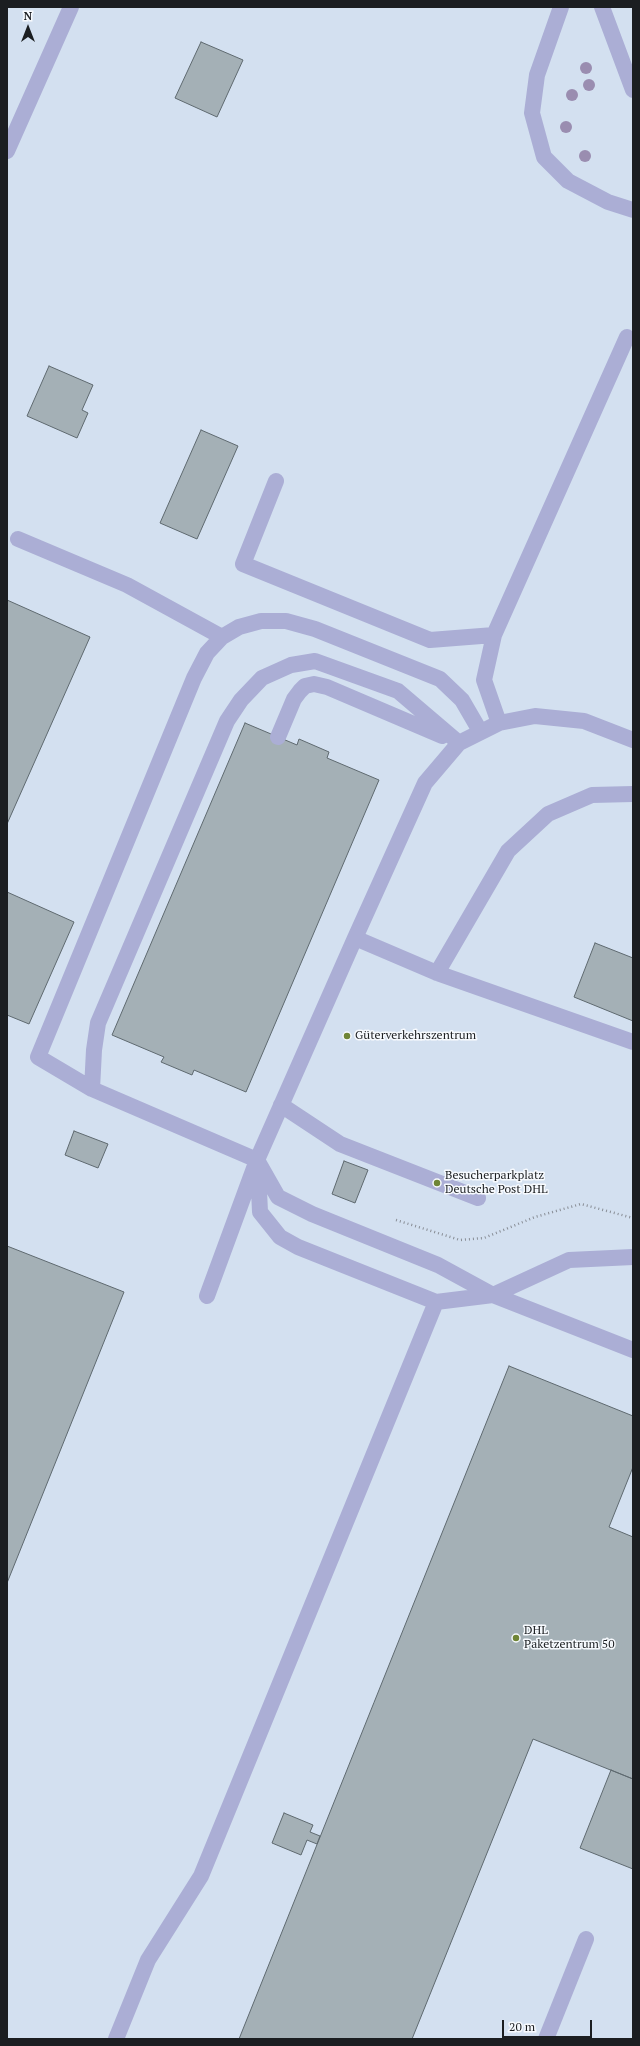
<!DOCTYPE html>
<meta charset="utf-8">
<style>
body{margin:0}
#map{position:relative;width:640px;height:2046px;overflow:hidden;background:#e6edf8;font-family:"PT Serif",serif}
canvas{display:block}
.frame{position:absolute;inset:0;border:8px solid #1b1e21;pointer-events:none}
.north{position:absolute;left:8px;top:8px;width:40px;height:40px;-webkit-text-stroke:3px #f7fafe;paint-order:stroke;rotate:0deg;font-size:11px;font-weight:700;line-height:16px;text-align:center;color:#1b1e21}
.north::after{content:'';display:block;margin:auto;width:14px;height:18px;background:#1b1e21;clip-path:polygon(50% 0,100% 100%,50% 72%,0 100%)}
.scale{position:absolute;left:502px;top:2020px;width:90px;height:18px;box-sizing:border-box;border:2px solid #1b1e21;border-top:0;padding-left:5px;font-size:12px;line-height:14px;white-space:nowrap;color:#1b1e21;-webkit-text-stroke:3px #f7fafe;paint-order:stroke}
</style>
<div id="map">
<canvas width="640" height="2046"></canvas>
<div class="frame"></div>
<div class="north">N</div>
<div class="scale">20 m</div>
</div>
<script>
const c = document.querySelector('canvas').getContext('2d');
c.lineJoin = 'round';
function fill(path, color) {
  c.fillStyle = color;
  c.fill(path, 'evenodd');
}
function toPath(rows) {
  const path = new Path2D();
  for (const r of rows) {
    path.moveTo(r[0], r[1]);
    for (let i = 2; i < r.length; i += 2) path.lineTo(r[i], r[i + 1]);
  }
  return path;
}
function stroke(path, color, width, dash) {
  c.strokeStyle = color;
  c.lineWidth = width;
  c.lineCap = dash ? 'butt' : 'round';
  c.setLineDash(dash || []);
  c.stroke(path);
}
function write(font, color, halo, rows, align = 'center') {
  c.font = font + ' "PT Serif",serif';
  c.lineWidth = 3;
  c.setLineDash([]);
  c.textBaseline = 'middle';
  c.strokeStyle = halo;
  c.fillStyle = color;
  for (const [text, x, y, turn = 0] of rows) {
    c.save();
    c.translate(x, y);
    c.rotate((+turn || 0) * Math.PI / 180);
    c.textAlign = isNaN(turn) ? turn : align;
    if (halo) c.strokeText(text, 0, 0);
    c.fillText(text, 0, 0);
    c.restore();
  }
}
fill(toPath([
 [7,7,633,7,633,2039,7,2039]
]), '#d3e0f0');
const building = toPath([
 [201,42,243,60,217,117,175,98,201,42],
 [49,366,93,385,82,410,88,413,77,438,27,416,49,366],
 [201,430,238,446,197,539,160,523,201,430],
 [7,600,90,637,7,824,7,600],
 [245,723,297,745,299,739,329,752,327,758,379,780,246,1092,194,1070,192,1075,161,1062,164,1057,112,1035,245,723],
 [7,892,74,922,29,1024,7,1015,7,892],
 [595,943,633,958,633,1021,574,997,595,943],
 [74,1131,108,1144,98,1168,65,1155,74,1131],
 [344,1161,368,1170,355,1203,332,1194,344,1161],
 [7,1246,124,1292,7,1583,7,1246],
 [509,1366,633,1416,633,1467,609,1527,633,1537,633,1779,533,1739,412,2039,239,2039,509,1366],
 [611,1770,633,1779,633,1869,580,1848,611,1770],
 [284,1813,313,1825,310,1832,320,1836,317,1844,307,1840,301,1855,272,1843,284,1813]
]);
fill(building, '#a4b0b6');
stroke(building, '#5f6a70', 1);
stroke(toPath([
 [396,1220,460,1240,484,1238,535,1217,581,1204,633,1218]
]), '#888d95', 2.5, [1, 3]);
stroke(toPath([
 [561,7,537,75,532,113,544,157,568,181,608,202,633,210],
 [602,7,633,90],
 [7,151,71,7],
 [276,481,243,564,430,640,494,635],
 [18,539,127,585,222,637],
 [499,723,484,680,494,635,627,337],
 [480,731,462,700,440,679,315,629,286,621,261,621,239,627,222,637,207,653,194,678,38,1057,92,1089,257,1160,278,1197,312,1214,438,1265,493,1295,633,1350],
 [278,737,294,699,300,691,305,686,314,684,327,687,442,736],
 [355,938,437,973,633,1042],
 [437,973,508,851,548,814,592,795,633,794],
 [92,1089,94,1050,98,1023,227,721,241,700,262,678,291,665,315,661,398,691,459,743],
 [281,1105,340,1144,478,1198],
 [258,1168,260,1212,280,1237,298,1247,436,1302,493,1295,569,1260,633,1257],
 [207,1296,257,1160,355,938,425,783,459,743,499,723,535,716,584,721,633,740],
 [116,2039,148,1960,201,1876,436,1302],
 [546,2039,586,1939]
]), '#abaed5', 16);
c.fillStyle = '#9a8db0';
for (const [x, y] of [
 [586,68],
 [589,85],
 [572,95],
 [566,127],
 [585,156]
]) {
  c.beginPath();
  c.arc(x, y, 6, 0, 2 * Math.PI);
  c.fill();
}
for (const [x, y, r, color] of [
 [347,1036,4,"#6f8536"],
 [437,1183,4,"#6f8536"],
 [516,1638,4,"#6f8536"]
]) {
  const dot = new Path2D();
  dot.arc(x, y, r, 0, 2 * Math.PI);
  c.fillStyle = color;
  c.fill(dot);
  stroke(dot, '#f7fafe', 1.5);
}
write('12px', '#1b1e21', '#f7fafe', [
 ["Güterverkehrszentrum",355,1036],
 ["Besucherparkplatz",445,1176],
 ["Deutsche Post DHL",445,1190],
 ["DHL",524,1631],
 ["Paketzentrum 50",524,1645]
], 'left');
</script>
